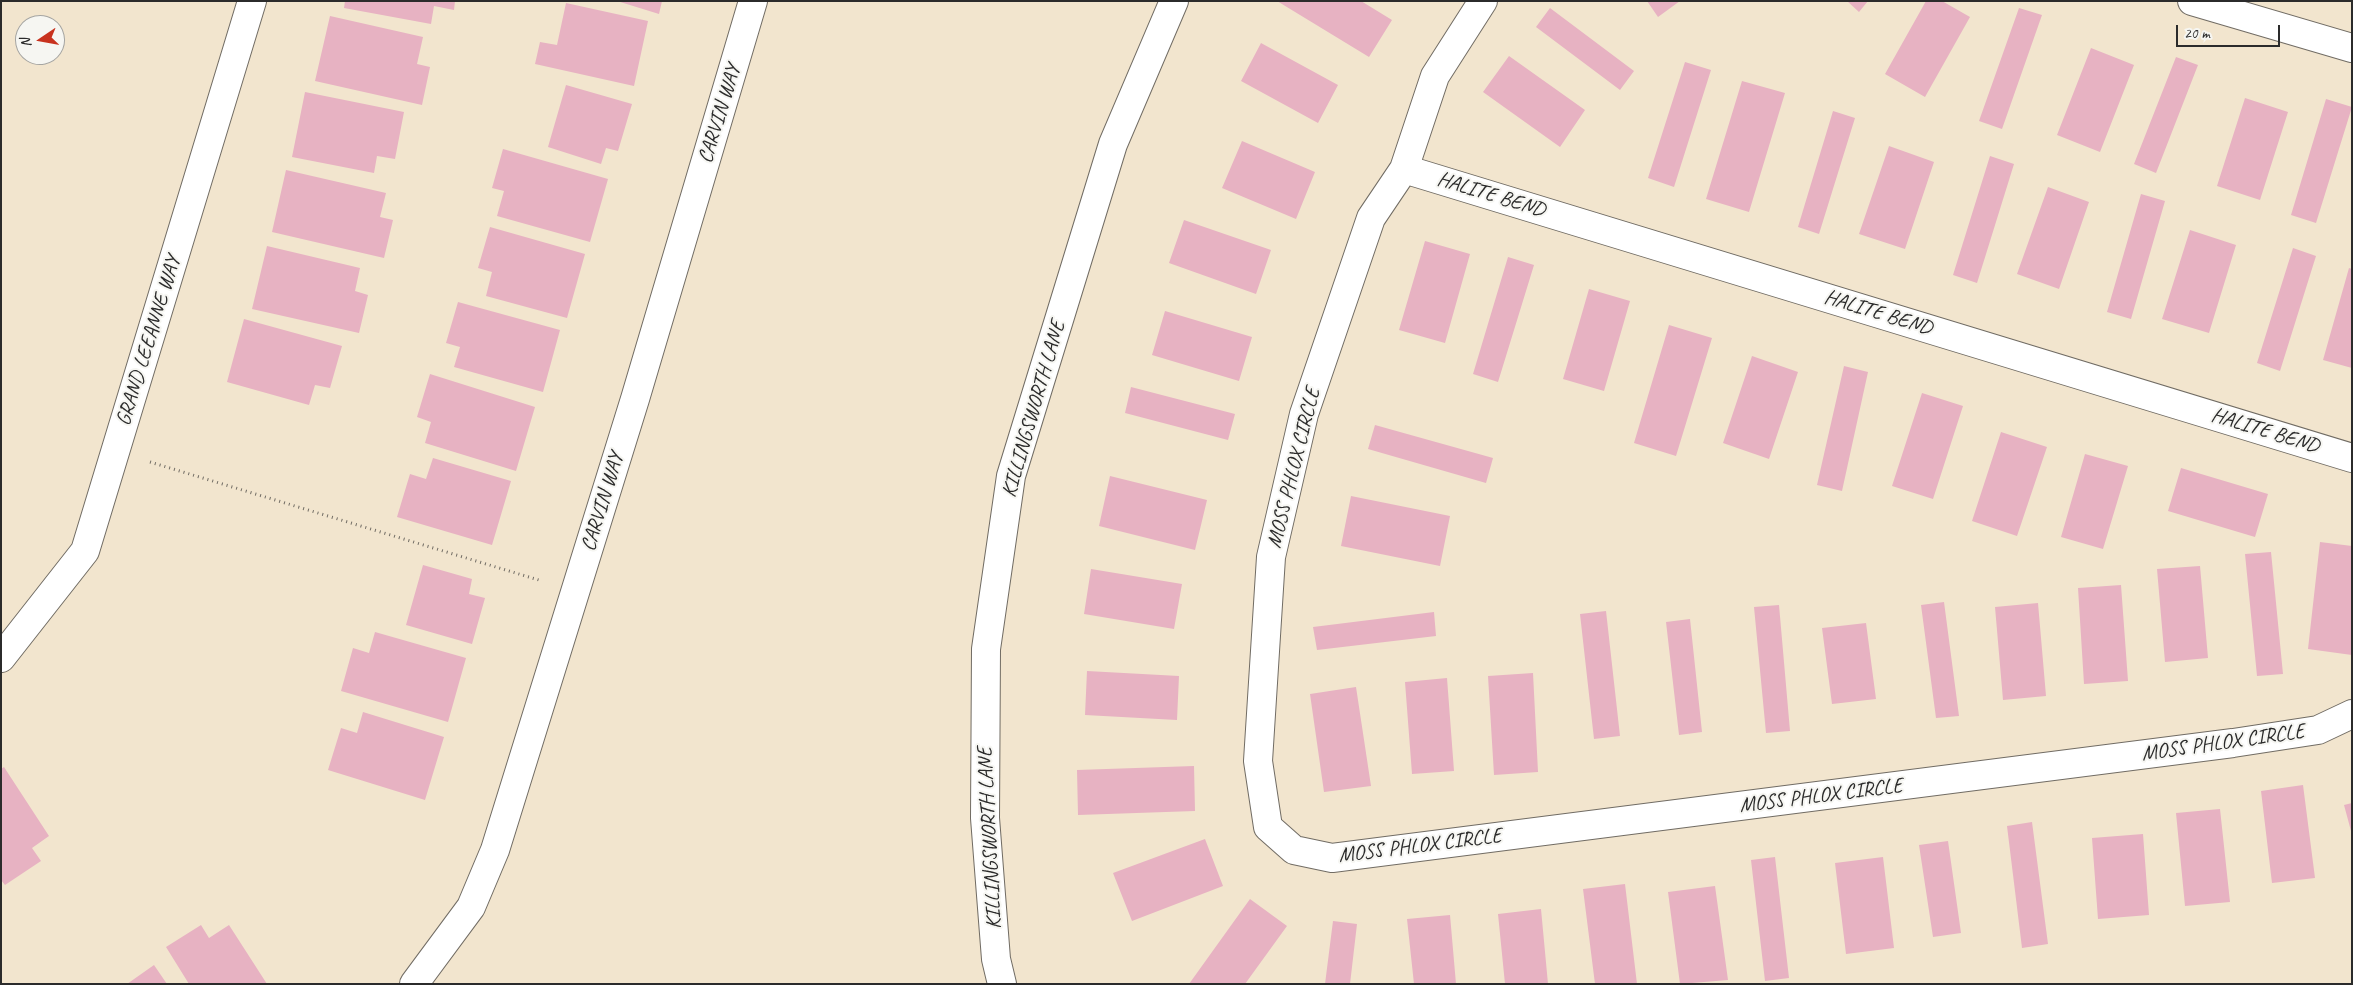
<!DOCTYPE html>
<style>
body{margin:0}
#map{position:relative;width:2353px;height:985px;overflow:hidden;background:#f2e5ce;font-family:Caveat,sans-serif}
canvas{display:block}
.frame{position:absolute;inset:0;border:2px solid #2b2b2b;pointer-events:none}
.north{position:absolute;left:15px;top:15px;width:50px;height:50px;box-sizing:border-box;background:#f6f6f2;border:1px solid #a5a5a2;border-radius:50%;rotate:258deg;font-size:14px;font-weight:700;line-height:20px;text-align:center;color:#2b2b2b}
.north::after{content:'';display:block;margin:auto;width:18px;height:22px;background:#c8321e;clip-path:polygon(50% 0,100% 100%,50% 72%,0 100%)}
.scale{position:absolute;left:2176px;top:25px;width:104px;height:22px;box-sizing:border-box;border:2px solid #2b2b2b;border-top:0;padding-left:6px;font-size:15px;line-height:18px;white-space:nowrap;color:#2b2b2b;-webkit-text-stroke:4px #f6f6f2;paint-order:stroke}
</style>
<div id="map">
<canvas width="2353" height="985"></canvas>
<div class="frame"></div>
<div class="north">N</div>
<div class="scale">20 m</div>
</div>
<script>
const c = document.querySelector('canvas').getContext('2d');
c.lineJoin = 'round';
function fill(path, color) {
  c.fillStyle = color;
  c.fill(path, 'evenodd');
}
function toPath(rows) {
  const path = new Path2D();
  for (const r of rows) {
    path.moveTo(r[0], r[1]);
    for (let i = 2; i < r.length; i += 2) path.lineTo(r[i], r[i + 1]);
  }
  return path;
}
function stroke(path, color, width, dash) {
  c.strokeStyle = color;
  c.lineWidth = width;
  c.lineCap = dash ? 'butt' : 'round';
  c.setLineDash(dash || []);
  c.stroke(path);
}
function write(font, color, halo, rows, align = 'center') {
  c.font = font + ' Caveat,sans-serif';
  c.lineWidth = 4;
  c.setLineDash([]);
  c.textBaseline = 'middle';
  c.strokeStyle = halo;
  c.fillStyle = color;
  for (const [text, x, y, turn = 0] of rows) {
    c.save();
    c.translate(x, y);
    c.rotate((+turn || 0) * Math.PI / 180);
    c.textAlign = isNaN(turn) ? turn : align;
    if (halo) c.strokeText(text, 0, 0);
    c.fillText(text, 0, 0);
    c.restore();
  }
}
fill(toPath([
 [345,1,455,1,454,10,434,6,431,24,344,8],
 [617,1,662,1,659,14],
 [1277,1,1361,1,1392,20,1369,57],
 [1647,1,1680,1,1658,17],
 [1847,1,1868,1,1859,12],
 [1926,1,1942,1,1970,17,1925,97,1885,74],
 [566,3,648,21,634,86,535,64,540,42,557,45],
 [1550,8,1634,71,1620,90,1536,27],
 [2019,8,2042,15,2002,129,1979,121],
 [330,16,423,37,417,64,430,67,422,105,315,81],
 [1261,43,1338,85,1318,123,1241,81],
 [2091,48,2134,65,2100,152,2057,135],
 [1509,56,1585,110,1560,147,1483,92],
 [2176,57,2198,65,2156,173,2134,164],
 [1685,62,1711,70,1674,187,1648,178],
 [1742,81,1785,93,1749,212,1706,199],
 [566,85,632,104,618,151,606,148,601,164,548,147],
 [305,92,404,112,395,159,377,156,374,173,292,157],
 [2245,98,2288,112,2260,200,2217,186],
 [2326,99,2352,107,2316,223,2291,215],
 [1833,111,1855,118,1819,234,1798,227],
 [1242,141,1315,172,1296,219,1222,188],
 [1889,146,1934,162,1905,249,1859,234],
 [503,149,608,179,590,242,497,216,504,191,492,188],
 [1990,156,2014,164,1977,283,1953,275],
 [286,170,386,193,380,217,393,220,384,258,272,232],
 [2048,187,2089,202,2059,289,2017,274],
 [2141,194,2165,201,2131,319,2107,312],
 [1184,220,1271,250,1256,294,1169,263],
 [490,227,585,254,567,318,486,296,492,272,478,268],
 [2190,230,2236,245,2209,333,2162,319],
 [1425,241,1470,254,1445,343,1399,330],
 [267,246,360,268,355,291,368,295,359,333,252,309],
 [2293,248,2316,256,2280,371,2257,363],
 [1508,257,1534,265,1498,382,1473,374],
 [2349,268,2352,269,2352,368,2323,360],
 [1589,289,1630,301,1604,391,1563,379],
 [458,302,560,330,543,392,454,367,460,347,446,343],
 [1165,311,1252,337,1239,381,1152,355],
 [244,319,342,346,330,388,315,385,309,405,227,382],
 [1669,325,1712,338,1676,456,1634,443],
 [1752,356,1798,372,1769,459,1723,443],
 [1844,366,1868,372,1842,491,1817,485],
 [430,374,535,407,516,471,425,443,431,422,417,417],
 [1131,387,1235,414,1228,440,1125,413],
 [1922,393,1963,406,1933,499,1892,486],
 [1375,425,1493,458,1486,483,1368,449],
 [2001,432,2047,447,2017,536,1972,521],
 [2085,454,2128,466,2103,549,2061,537],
 [433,458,511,481,492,545,397,517,410,474,426,479],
 [2181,468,2268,494,2255,537,2168,511],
 [1110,476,1207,500,1195,550,1099,526],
 [1351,496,1450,516,1440,566,1341,546],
 [2320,542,2352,546,2352,655,2308,649],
 [2271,552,2283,674,2257,676,2245,554],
 [423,565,472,579,469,594,485,598,472,644,406,625],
 [2200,566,2208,658,2165,662,2157,569],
 [1091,569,1182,584,1174,629,1084,614],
 [2121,585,2128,681,2084,684,2078,588],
 [1944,602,1959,716,1936,718,1921,605],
 [2038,603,2046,696,2003,700,1995,607],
 [1779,605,1790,731,1766,733,1754,607],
 [1606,611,1620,736,1594,739,1580,614],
 [1434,612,1436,636,1317,650,1313,627],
 [1690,619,1702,732,1679,735,1666,622],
 [1866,623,1876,699,1832,704,1822,628],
 [375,632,466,658,448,722,341,691,353,648,369,653],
 [1087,671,1179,676,1177,720,1085,715],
 [1533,673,1538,772,1494,775,1488,676],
 [1447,678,1454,771,1412,774,1405,682],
 [1356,687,1371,786,1324,792,1310,694],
 [363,712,444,737,425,800,328,770,341,728,357,733],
 [1194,766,1195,811,1078,815,1077,770],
 [4,767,49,836,32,848,41,861,5,885,1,880,1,769],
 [2303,785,2315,878,2272,883,2261,791],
 [2352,803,2352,831,2351,831,2344,805],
 [2220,809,2230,902,2185,906,2176,813],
 [2032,822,2048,944,2022,948,2007,826],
 [2143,834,2149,915,2098,919,2092,838],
 [1205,839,1223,886,1132,921,1113,873],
 [1948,841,1961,933,1933,937,1919,845],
 [1775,857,1789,978,1765,981,1751,860],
 [1883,857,1894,948,1846,954,1835,863],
 [1625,884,1637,984,1595,984,1583,889],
 [1715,886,1728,980,1680,984,1668,892],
 [1250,899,1287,926,1245,984,1189,984],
 [1541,909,1548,984,1505,984,1498,914],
 [1450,915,1456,984,1414,984,1407,919],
 [1333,921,1357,924,1350,984,1325,984],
 [201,925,209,938,229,925,267,984,189,984,166,947],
 [154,965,167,984,127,984]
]), '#e7b2c2');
const street = toPath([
 [1483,1,1435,76,1404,169,1371,218,1304,414,1271,557,1258,761,1268,827,1294,850,1332,858,2233,743,2318,730,2352,714],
 [2192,1,2352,48],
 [1404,169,2352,458],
 [1,658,85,551,252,1],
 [414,984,471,907,495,850,635,399,753,1]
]);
const secondary = toPath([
 [1002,984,996,959,985,818,986,649,1011,476,1113,144,1174,1]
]);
stroke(street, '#716c64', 30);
stroke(secondary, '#716c64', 30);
stroke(toPath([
 [150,462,542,581]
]), '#716c64', 3, [1, 4]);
stroke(street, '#fff', 28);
stroke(secondary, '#fff', 28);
write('21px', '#2b2b2b', '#f6f6f2', [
 ["CARVIN WAY",720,114,-73],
 ["HALITE BEND",1491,195,17],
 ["HALITE BEND",1878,313,17],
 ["GRAND LEEANNE WAY",149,341,-73],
 ["KILLINGSWORTH LANE",1034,409,-74],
 ["HALITE BEND",2265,431,17],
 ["MOSS PHLOX CIRCLE",1294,468,-76],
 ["CARVIN WAY",603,502,-73],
 ["MOSS PHLOX CIRCLE",2223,743,-8],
 ["MOSS PHLOX CIRCLE",1821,796,-7],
 ["KILLINGSWORTH LANE",990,838,-93],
 ["MOSS PHLOX CIRCLE",1420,846,-7]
]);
</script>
